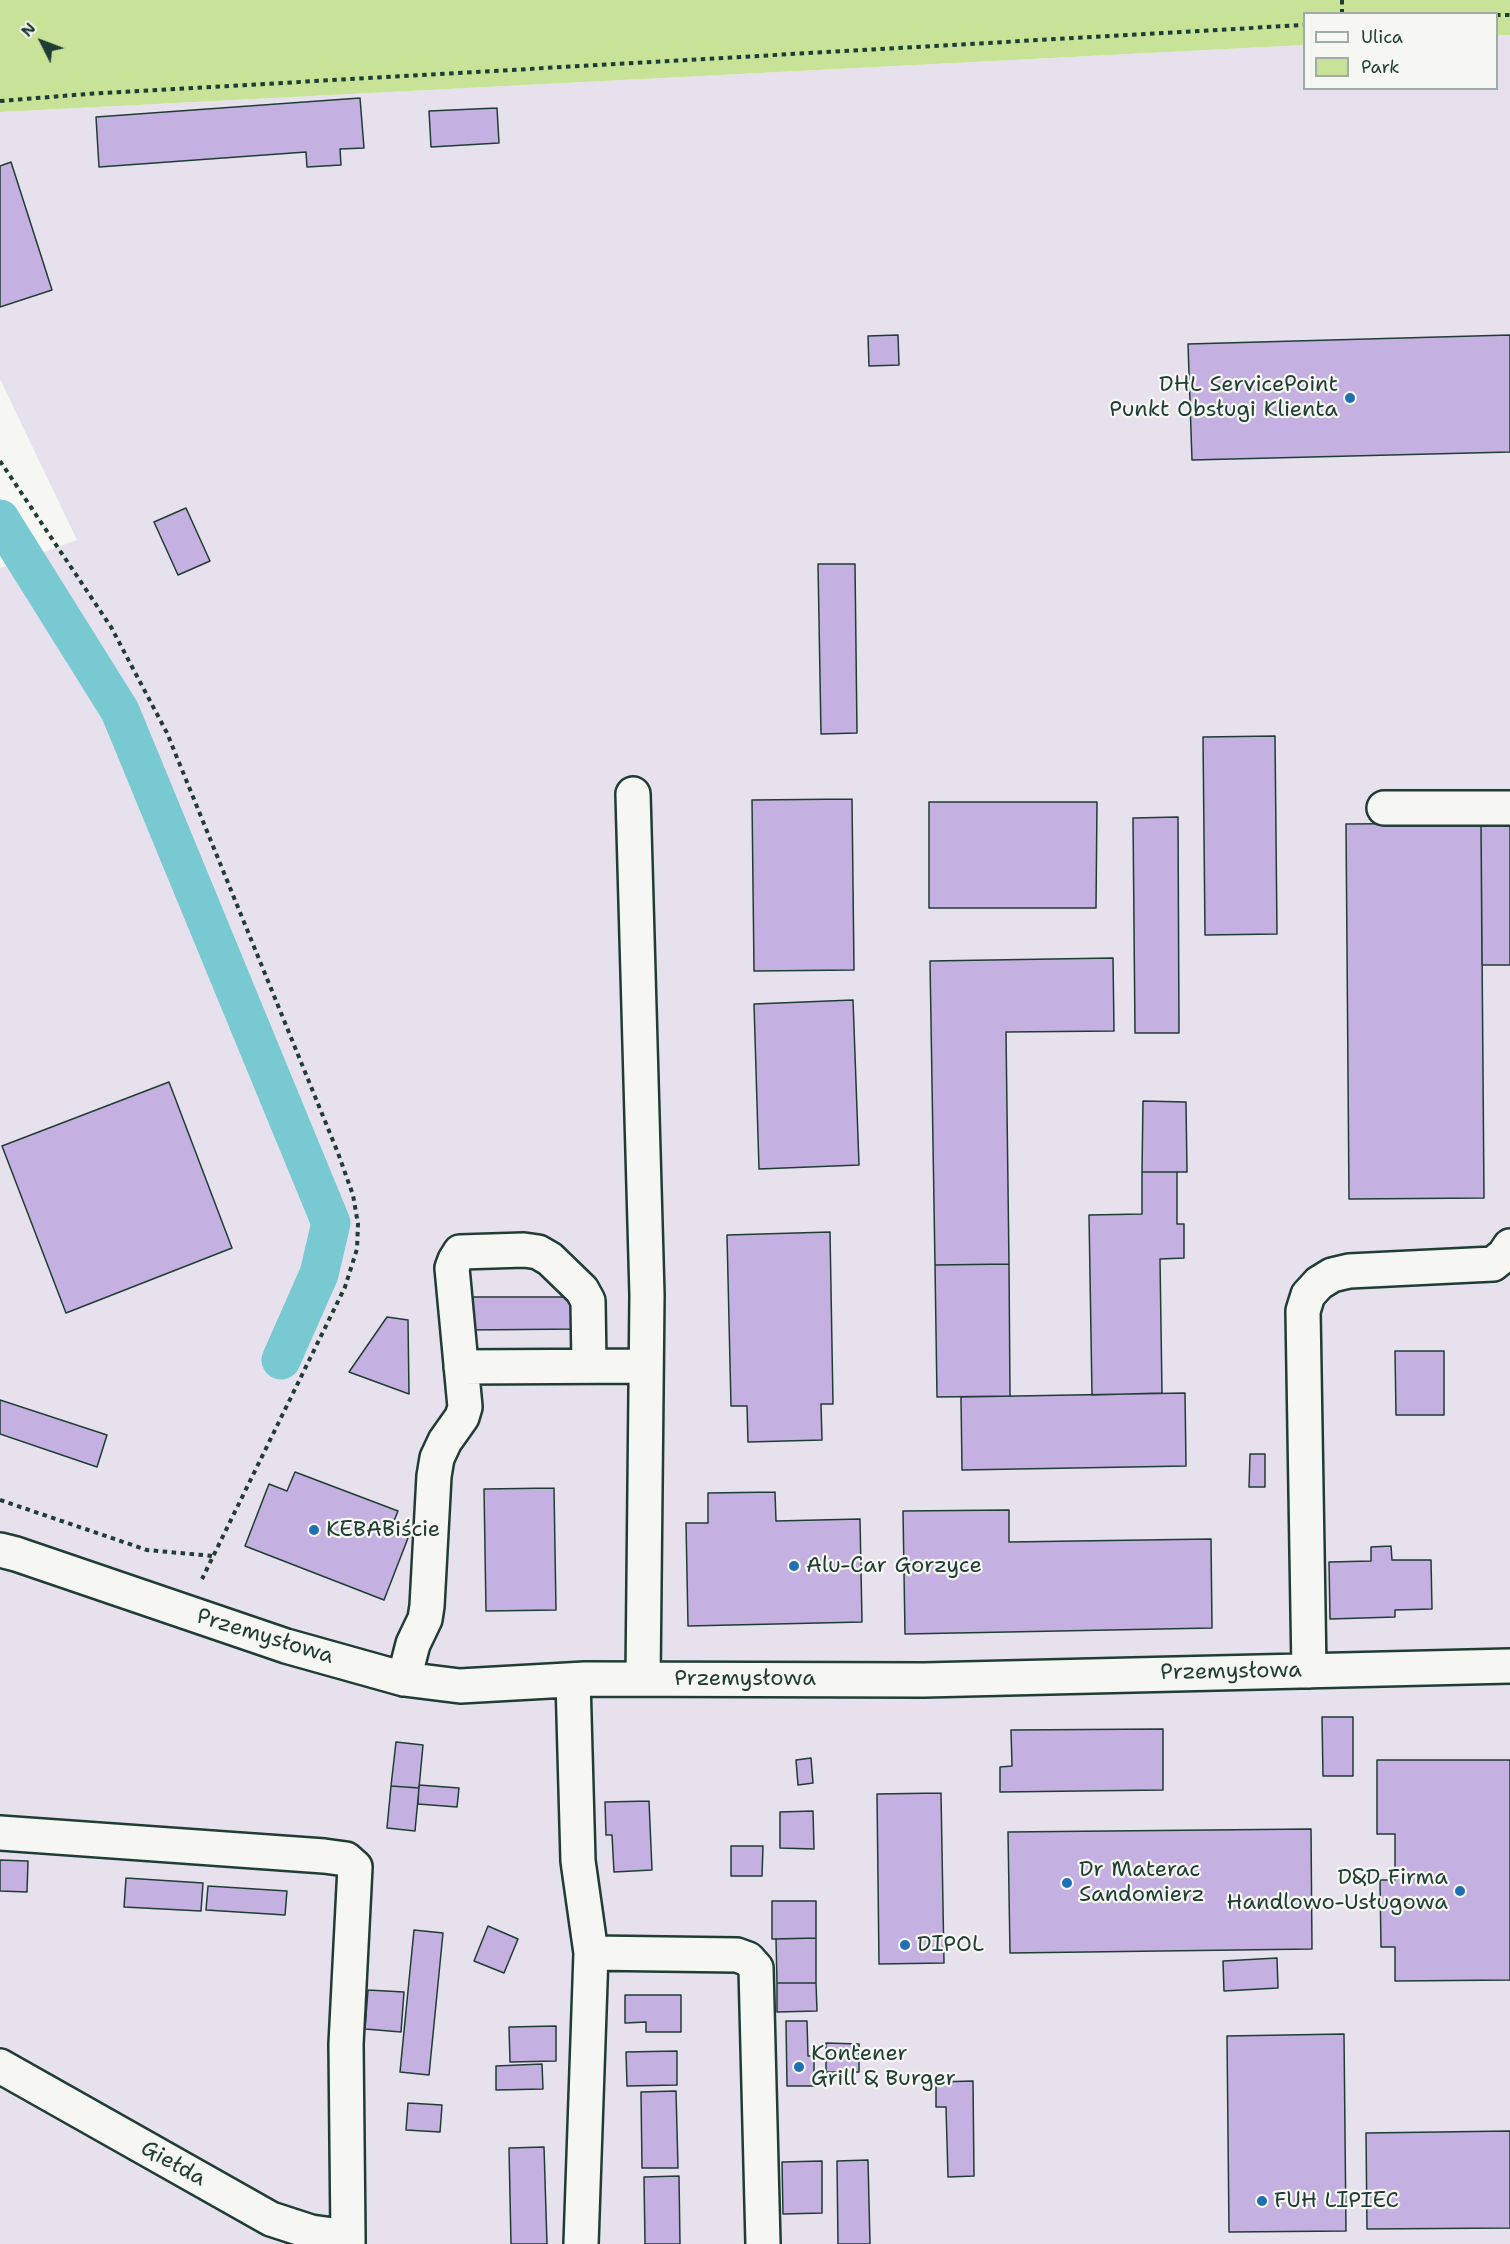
<!DOCTYPE html>
<meta charset="utf-8">
<style>
body{margin:0}
#map{position:relative;width:1510px;height:2244px;overflow:hidden;background:#f6f6f2;font-family:"Shantell Sans",sans-serif}
canvas{display:block}
.legend{position:absolute;left:1303px;top:12px;width:195px;height:78px;box-sizing:border-box;background:#f6f6f2;border:2px solid #a0aca6;margin:0;padding:8px 10px;list-style:none;font-size:18px;color:#1f3d34}
.legend li{display:flex;align-items:center;gap:12px;height:30px}
.legend b{width:30px;border:2px solid #a0aca6}
.north{position:absolute;left:12px;top:12px;width:60px;height:60px;-webkit-text-stroke:4px #f6f6f2;paint-order:stroke;rotate:312deg;font-size:16px;font-weight:700;line-height:24px;text-align:center;color:#1f3d34}
.north::after{content:'';display:block;margin:auto;width:21px;height:27px;background:#1f3d34;clip-path:polygon(50% 0,100% 100%,50% 72%,0 100%)}
</style>
<div id="map">
<canvas width="1510" height="2244"></canvas>
<ul class="legend">
<li><b style="height:8px;background:#f6f6f2"></b>Ulica</li>
<li><b style="height:16px;background:#c8e298"></b>Park</li>
</ul>
<div class="north">N</div>
</div>
<script>
const c = document.querySelector('canvas').getContext('2d');
c.lineJoin = 'round';
function fill(path, color) {
  c.fillStyle = color;
  c.fill(path, 'evenodd');
}
function toPath(rows) {
  const path = new Path2D();
  for (const r of rows) {
    path.moveTo(r[0], r[1]);
    for (let i = 2; i < r.length; i += 2) path.lineTo(r[i], r[i + 1]);
  }
  return path;
}
function stroke(path, color, width, dash) {
  c.strokeStyle = color;
  c.lineWidth = width;
  c.lineCap = dash ? 'butt' : 'round';
  c.setLineDash(dash || []);
  c.stroke(path);
}
function write(font, color, halo, rows, align = 'center') {
  c.font = font + ' "Shantell Sans",sans-serif';
  c.lineWidth = 4.5;
  c.setLineDash([]);
  c.textBaseline = 'middle';
  c.strokeStyle = halo;
  c.fillStyle = color;
  for (const [text, x, y, turn = 0] of rows) {
    c.save();
    c.translate(x, y);
    c.rotate((+turn || 0) * Math.PI / 180);
    c.textAlign = isNaN(turn) ? turn : align;
    if (halo) c.strokeText(text, 0, 0);
    c.fillText(text, 0, 0);
    c.restore();
  }
}
fill(toPath([
 [1497,35,1510,35,1510,2244,0,2244,0,568,77,540,0,379,0,112,1304,45,1304,88,1496,88]
]), '#e7e1ed');
fill(toPath([
 [0,0,1510,0,1510,35,1497,35,1496,14,1304,14,1304,45,0,112]
]), '#c8e298');
stroke(toPath([
 [0,519,120,711,331,1223,319,1274,281,1360]
]), '#78c9d1', 39);
const building = toPath([
 [360,98,364,148,340,149,341,165,307,167,306,152,99,167,96,117,360,98],
 [497,108,499,143,431,147,429,111,497,108],
 [11,162,52,290,0,307,0,166,11,162],
 [898,335,899,365,869,366,868,336,898,335],
 [1510,335,1510,452,1192,460,1188,344,1510,335],
 [186,508,210,561,178,575,154,522,186,508],
 [818,564,855,564,857,733,821,734,818,564],
 [1275,736,1277,934,1205,935,1203,737,1275,736],
 [852,799,854,970,754,971,752,800,852,799],
 [929,802,1097,802,1096,908,929,908,929,802],
 [1178,817,1179,1033,1135,1033,1133,818,1178,817],
 [1510,822,1510,965,1482,965,1481,823,1510,822],
 [1481,823,1484,1198,1349,1199,1346,824,1481,823],
 [1113,958,1114,1031,1006,1032,1009,1264,935,1265,930,961,1113,958],
 [853,1000,859,1165,759,1169,754,1004,853,1000],
 [169,1082,232,1248,66,1313,2,1146,169,1082],
 [1143,1101,1186,1102,1187,1172,1142,1172,1143,1101],
 [1142,1172,1177,1172,1177,1224,1184,1224,1184,1258,1160,1259,1162,1393,1092,1395,1089,1215,1142,1214,1142,1172],
 [830,1232,833,1404,821,1404,822,1440,748,1442,747,1406,731,1406,727,1235,830,1232],
 [1009,1264,1010,1396,937,1397,935,1265,1009,1264],
 [467,1297,578,1297,579,1329,467,1330,467,1297],
 [387,1317,408,1320,409,1394,349,1372,387,1317],
 [1395,1351,1444,1351,1444,1415,1396,1415,1395,1351],
 [1185,1393,1186,1466,962,1470,961,1397,1185,1393],
 [0,1400,107,1435,97,1467,0,1434,0,1400],
 [1250,1454,1265,1454,1265,1487,1249,1487,1250,1454],
 [295,1472,398,1511,390,1531,408,1538,384,1600,245,1546,269,1484,287,1491,295,1472],
 [554,1488,556,1610,486,1611,484,1489,554,1488],
 [775,1492,776,1521,860,1519,862,1622,688,1626,686,1523,708,1523,708,1493,775,1492],
 [1009,1510,1009,1542,1211,1539,1212,1628,905,1634,903,1511,1009,1510],
 [1391,1546,1392,1560,1431,1560,1432,1609,1395,1610,1395,1617,1330,1619,1329,1562,1371,1561,1371,1547,1391,1546],
 [1322,1717,1353,1717,1353,1776,1323,1776,1322,1717],
 [1163,1729,1163,1790,1000,1792,1000,1767,1012,1766,1011,1730,1163,1729],
 [396,1742,423,1745,419,1788,391,1786,396,1742],
 [811,1758,813,1783,798,1785,796,1760,811,1758],
 [1377,1760,1510,1760,1510,1980,1395,1981,1395,1947,1381,1947,1380,1880,1395,1880,1395,1834,1377,1834,1377,1760],
 [419,1785,459,1788,457,1807,418,1804,419,1785],
 [391,1786,419,1788,415,1831,387,1828,391,1786],
 [941,1793,944,1963,879,1964,877,1794,941,1793],
 [649,1801,652,1870,614,1872,612,1835,606,1835,605,1802,649,1801],
 [813,1811,814,1849,780,1848,780,1812,813,1811],
 [1311,1829,1312,1949,1010,1953,1008,1832,1311,1829],
 [731,1846,763,1846,762,1876,731,1876,731,1846],
 [0,1860,28,1861,27,1892,0,1891,0,1860],
 [126,1878,203,1883,201,1911,124,1907,126,1878],
 [208,1886,287,1891,285,1915,206,1910,208,1886],
 [772,1901,816,1901,816,1938,772,1939,772,1901],
 [488,1926,518,1939,504,1973,474,1961,488,1926],
 [414,1930,443,1933,429,2075,400,2072,414,1930],
 [816,1938,816,1983,777,1983,776,1939,816,1938],
 [1277,1958,1278,1988,1224,1991,1223,1961,1277,1958],
 [777,1983,816,1983,817,2011,777,2012,777,1983],
 [368,1990,404,1992,401,2032,365,2029,368,1990],
 [625,1995,681,1995,681,2032,646,2032,646,2022,625,2023,625,1995],
 [786,2021,807,2021,808,2056,814,2056,814,2086,787,2086,786,2021],
 [556,2026,556,2061,510,2062,509,2027,556,2026],
 [1344,2034,1346,2231,1229,2232,1227,2036,1344,2034],
 [826,2043,859,2044,859,2072,826,2072,826,2043],
 [677,2051,677,2085,627,2086,626,2052,677,2051],
 [542,2064,543,2089,496,2090,496,2066,542,2064],
 [973,2081,974,2176,948,2177,946,2107,936,2107,936,2082,973,2081],
 [676,2091,678,2168,642,2168,641,2092,676,2091],
 [408,2103,442,2105,440,2132,406,2130,408,2103],
 [1510,2131,1510,2228,1367,2229,1366,2133,1510,2131],
 [544,2147,547,2244,511,2244,509,2148,544,2147],
 [868,2160,870,2244,838,2244,837,2161,868,2160],
 [822,2161,822,2213,783,2214,782,2162,822,2161],
 [679,2176,680,2244,645,2244,644,2177,679,2176]
]);
fill(building, '#c4b1e1');
stroke(building, '#1f3d34', 1.5);
const minor = toPath([
 [633,794,647,1295,643,1679],
 [1384,808,1510,808],
 [461,1367,646,1366],
 [0,1550,16,1554,286,1646,404,1679,460,1686,585,1679,924,1680,1510,1666],
 [1309,1671,1303,1311,1308,1295,1319,1283,1332,1275,1349,1271,1493,1264,1504,1255,1510,1246],
 [404,1679,413,1644,425,1619,427,1606,434,1476,437,1458,445,1441,462,1417,465,1407,452,1268,455,1260,460,1252,524,1250,538,1252,550,1259,582,1290,588,1301,589,1365],
 [573,1680,578,1861,591,1953,581,2244],
 [0,1833,324,1856,346,1859,355,1867,346,2044,348,2237],
 [591,1953,737,1955,748,1959,756,1968,763,2244],
 [0,2066,271,2219,311,2232,348,2237,348,2244]
]);
stroke(minor, '#1f3d34', 38);
stroke(toPath([
 [1342,0,1342,14],
 [1496,15,1510,15],
 [0,101,87,94,1304,25],
 [0,461,111,627,167,733,338,1153,353,1195,358,1224,357,1249,345,1287,202,1579],
 [0,1500,147,1550,213,1556]
]), '#1f3d34', 4, [4.5, 4.5]);
stroke(minor, '#f6f6f2', 33);
for (const [x, y, r, color] of [
 [1350,398,6,"#1f6fb2"],
 [314,1530,6,"#1f6fb2"],
 [794,1566,6,"#1f6fb2"],
 [1067,1883,6,"#1f6fb2"],
 [1460,1891,6,"#1f6fb2"],
 [905,1945,6,"#1f6fb2"],
 [799,2067,6,"#1f6fb2"],
 [1262,2201,6,"#1f6fb2"]
]) {
  const dot = new Path2D();
  dot.arc(x, y, r, 0, 2 * Math.PI);
  c.fillStyle = color;
  c.fill(dot);
  stroke(dot, '#f6f6f2', 2);
}
write('22px', '#1f3d34', '#f6f6f2', [
 ["DHL ServicePoint",1338,385,"right"],
 ["Punkt Obsługi Klienta",1338,410,"right"],
 ["KEBABiście",326,1530],
 ["Alu-Car Gorzyce",806,1566],
 ["Dr Materac",1079,1870],
 ["Sandomierz",1079,1895],
 ["D&D Firma",1448,1878,"right"],
 ["Handlowo-Usługowa",1448,1903,"right"],
 ["DIPOL",917,1945],
 ["Kontener",811,2054],
 ["Grill & Burger",811,2079],
 ["FUH LIPIEC",1274,2201]
], 'left');
write('22px', '#1f3d34', '#f6f6f2', [
 ["Przemysłowa",265,1637,17],
 ["Przemysłowa",1231,1672,-1],
 ["Przemysłowa",745,1679],
 ["Giełda",173,2164,29]
]);
</script>
